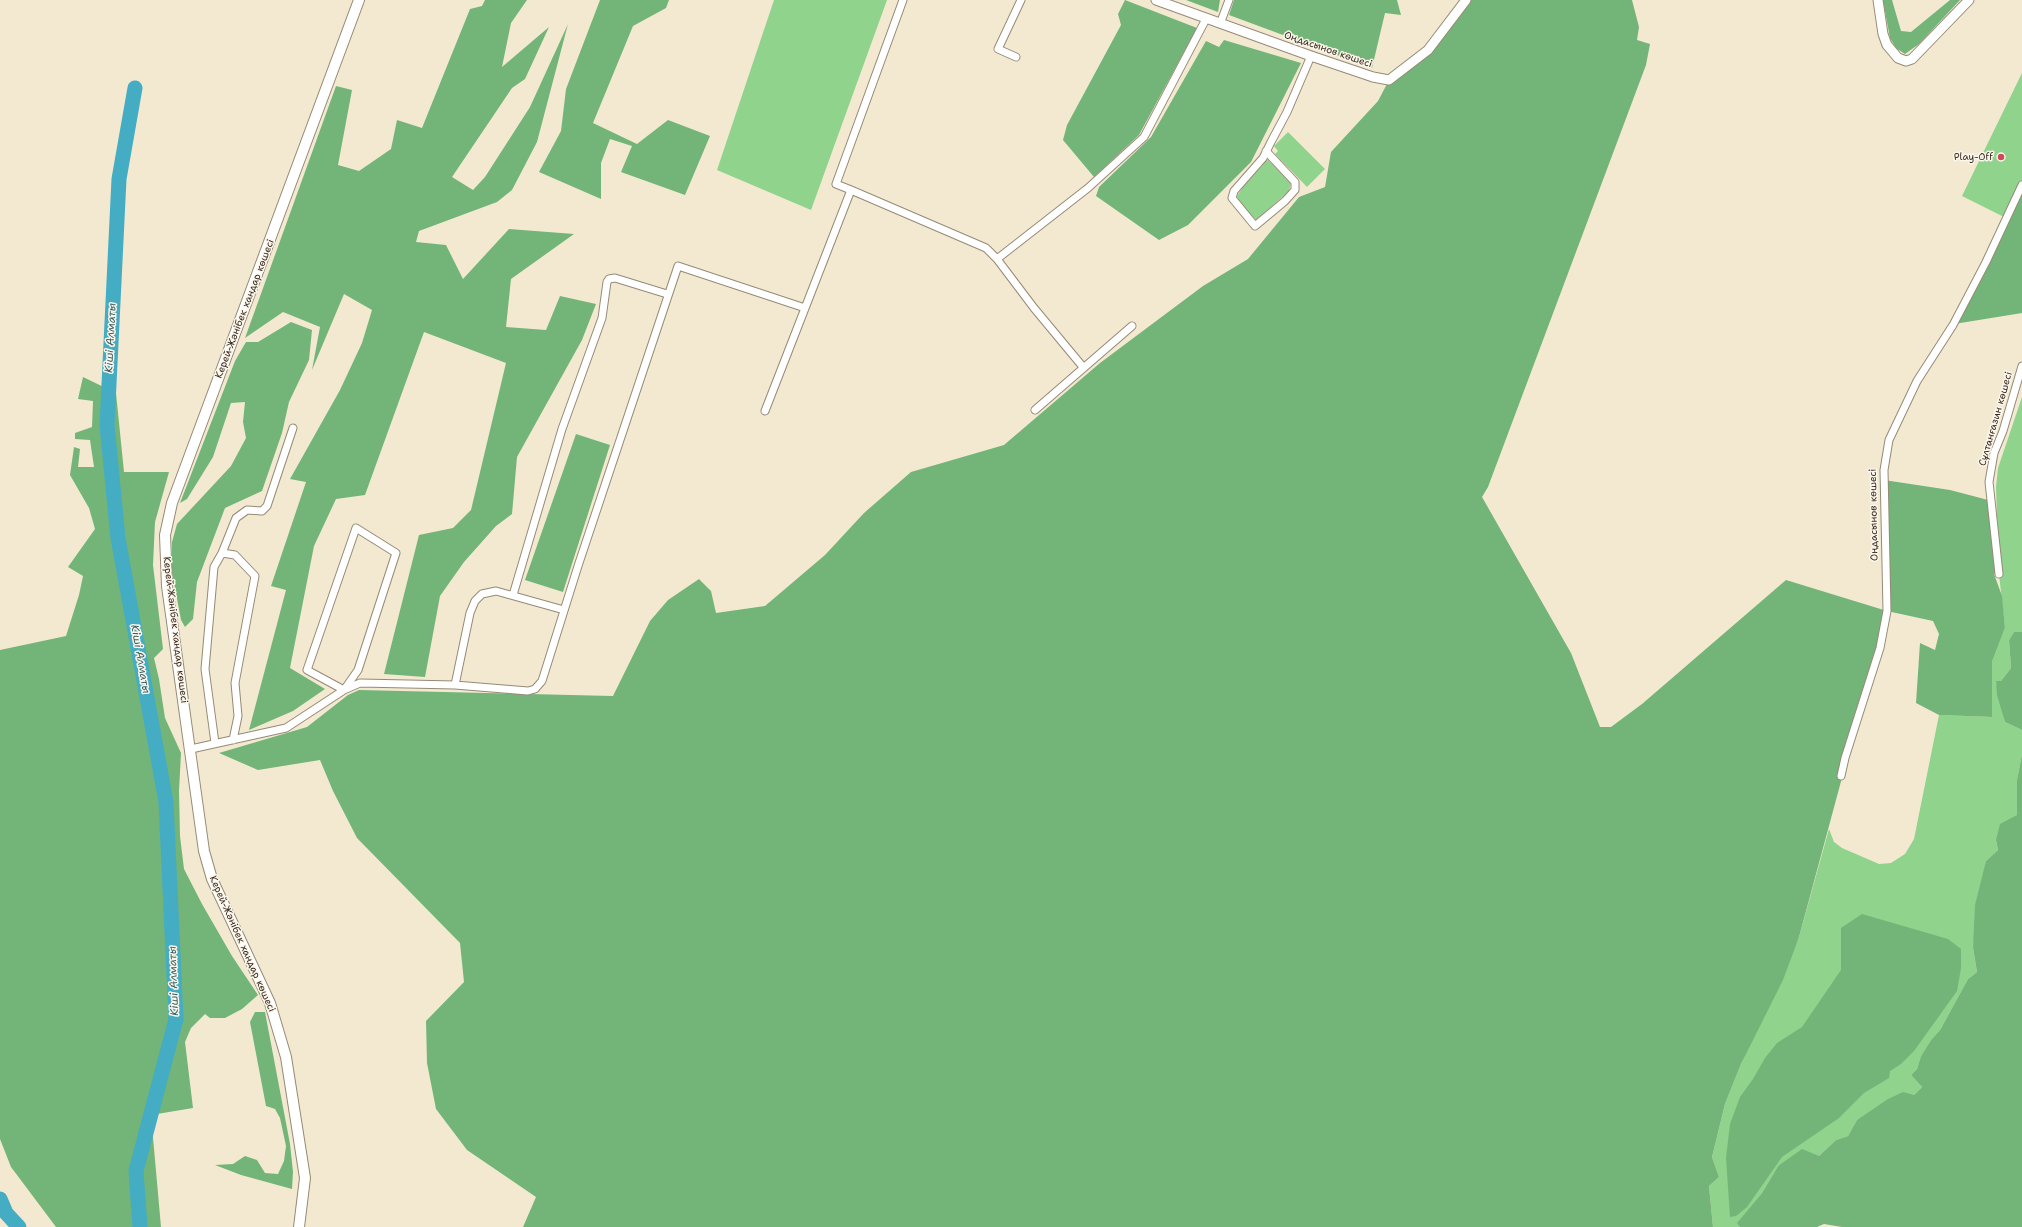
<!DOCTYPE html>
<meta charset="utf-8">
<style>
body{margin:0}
canvas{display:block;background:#f2e9d0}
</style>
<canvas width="2022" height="1227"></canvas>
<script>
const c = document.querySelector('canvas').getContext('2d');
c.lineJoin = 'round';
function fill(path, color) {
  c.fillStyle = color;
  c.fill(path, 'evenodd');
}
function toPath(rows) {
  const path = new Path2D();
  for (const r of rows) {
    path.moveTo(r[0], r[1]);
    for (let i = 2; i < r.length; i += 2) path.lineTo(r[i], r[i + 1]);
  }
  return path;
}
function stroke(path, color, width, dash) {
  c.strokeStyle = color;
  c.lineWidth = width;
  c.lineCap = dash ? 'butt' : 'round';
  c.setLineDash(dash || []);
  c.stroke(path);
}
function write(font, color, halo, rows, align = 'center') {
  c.font = font + ' "Shantell Sans",sans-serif';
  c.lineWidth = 3;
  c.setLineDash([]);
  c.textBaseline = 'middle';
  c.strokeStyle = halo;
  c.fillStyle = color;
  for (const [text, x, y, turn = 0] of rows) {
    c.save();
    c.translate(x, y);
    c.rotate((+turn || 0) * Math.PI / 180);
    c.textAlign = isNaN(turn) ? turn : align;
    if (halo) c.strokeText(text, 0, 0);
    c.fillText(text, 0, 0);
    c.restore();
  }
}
fill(toPath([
 [774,0,887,0,811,210,717,170],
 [2022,73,2022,181,2004,217,1962,196],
 [1288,132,1325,169,1307,187,1275,154,1278,151,1274,146],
 [1268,160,1291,182,1289,191,1256,220,1239,202,1237,196,1245,184,1262,166,1264,161],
 [2022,397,2022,632,2014,632,2009,640,2011,668,2001,681,1996,682,2005,722,2022,730,2022,754,2017,780,2017,815,1996,840,1998,850,1986,861,1973,948,1977,972,1968,979,1940,1030,1931,1040,1921,1056,1917,1069,1911,1075,1922,1087,1914,1095,1857,1120,1848,1136,1836,1140,1819,1156,1778,1166,1762,1193,1738,1223,1740,1227,1713,1227,1709,1186,1719,1177,1712,1157,1725,1104,1741,1064,1799,937,1829,829,1834,842,1842,848,1879,864,1891,863,1905,854,1914,839,1939,715,1992,717,1992,662,2005,628,1999,574,1996,487,1998,468]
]), '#8fd38c');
fill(toPath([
 [485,0,527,0,511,23,502,67,549,27,525,79,512,88,452,177,473,190,485,177,530,107,568,24,537,142,512,190,497,202,419,231,416,242,446,245,463,279,509,229,574,234,511,279,506,327,546,330,560,296,596,304,582,340,517,457,512,514,496,526,464,562,440,596,425,677,384,674,419,535,453,528,471,510,506,363,424,332,365,495,336,499,314,546,290,668,325,689,293,711,249,730,286,590,271,586,306,482,290,479,340,390,362,343,372,310,344,294,312,370,320,327,283,312,245,338,336,86,352,90,338,165,359,171,391,149,397,120,422,128,470,9,482,6],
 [600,0,669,0,666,8,633,26,593,123,637,144,668,120,710,136,685,195,621,172,632,146,610,139,601,163,601,199,539,172,561,131,566,89],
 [1125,0,1197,28,1139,135,1094,177,1063,140,1067,125,1121,25,1118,14],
 [1186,0,1220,0,1218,12],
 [1234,0,1397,0,1401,15,1385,13,1372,68,1229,15],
 [1466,0,1632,0,1639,27,1637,40,1650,44,1646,65,1488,487,1482,497,1571,653,1600,727,1611,727,1642,704,1786,580,1887,611,1890,562,1884,509,1884,480,1950,490,1992,501,1999,574,1994,574,2002,596,2005,628,1992,662,1992,717,1939,715,1916,703,1920,643,1935,650,1939,634,1933,621,1887,611,1799,937,1783,980,1741,1064,1725,1104,1712,1157,1719,1177,1709,1186,1713,1227,523,1227,536,1197,467,1150,436,1109,427,1063,426,1021,464,982,460,943,357,838,333,791,320,760,258,770,219,753,307,727,348,695,359,690,613,696,650,621,668,600,699,579,711,591,716,613,765,606,825,555,864,513,911,472,1004,445,1100,363,1203,286,1248,259,1299,197,1325,187,1331,152,1378,101,1389,80,1428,50],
 [1883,0,1892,0,1901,31,1911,32,1950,0,1960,0,1919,44,1905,54,1896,48,1890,38],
 [1224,40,1301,63,1251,162,1188,225,1159,240,1096,196,1099,187,1151,137,1206,41,1219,47],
 [2022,185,2022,313,1948,325,1986,262],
 [291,322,312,330,309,360,289,402,282,433,262,491,225,508,197,582,193,619,185,627,181,620,172,572,172,542,177,524,231,466,246,438,243,422,245,402,231,403,213,457,187,499,180,503,235,361,246,342,258,342],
 [83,377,116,393,124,472,169,472,155,522,153,565,163,649,154,658,159,679,165,718,181,753,179,791,180,836,184,869,202,904,232,956,258,995,242,1009,225,1018,210,1018,205,1014,191,1028,185,1042,193,1108,151,1115,161,1227,56,1227,11,1167,0,1139,0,650,66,636,79,595,83,576,68,567,95,529,89,508,70,475,74,447,80,449,78,467,94,467,90,440,75,439,75,433,92,427,93,401,78,399],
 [576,434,610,445,563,592,525,580],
 [2014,632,2022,632,2022,730,2005,722,1997,695,1996,681,2001,681,2011,668,2009,640],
 [2022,754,2022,1227,1842,1227,1824,1224,1817,1227,1740,1227,1737,1223,1762,1193,1778,1166,1802,1149,1819,1156,1836,1140,1848,1136,1857,1120,1888,1099,1903,1092,1914,1095,1922,1087,1911,1075,1917,1069,1921,1056,1931,1040,1940,1030,1968,979,1977,972,1973,948,1975,905,1986,861,1998,850,1996,840,2000,824,2017,815,2017,780],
 [1862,914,1948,939,1961,949,1961,968,1957,991,1914,1051,1901,1064,1890,1071,1889,1078,1864,1093,1839,1118,1782,1157,1747,1207,1736,1216,1730,1217,1726,1158,1730,1124,1740,1097,1753,1079,1765,1058,1777,1043,1802,1027,1841,970,1841,928],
 [255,1012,265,1012,290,1144,293,1172,292,1189,241,1175,215,1165,233,1164,245,1156,257,1160,265,1173,278,1174,284,1161,286,1146,280,1118,275,1109,266,1106,250,1022]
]), '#73b578');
stroke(toPath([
 [135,88,119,179,107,425,118,538,166,802,176,1019,136,1171,140,1227],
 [0,1199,6,1213,19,1227]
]), '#44acc3', 15);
const minor = toPath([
 [1220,24,1229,0],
 [1016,57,998,49,1021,0],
 [1266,151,1295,182,1295,190,1285,201,1255,226,1232,198,1234,191,1263,158,1271,142,1287,112,1311,56],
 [851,190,986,248,997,259,1034,308,1083,367],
 [997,259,1088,188,1144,137,1206,19],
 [1035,410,1132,326],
 [765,411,851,190,836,184,903,0],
 [356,528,396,553,358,670,344,690,307,670,356,528],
 [222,553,235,555,255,576,235,683,238,716,233,740],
 [1999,574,1989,482,1994,453,2003,431,2022,366],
 [513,595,562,429,602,318,607,282,609,279,615,278,667,294],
 [455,685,470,613,475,601,482,594,496,591,564,610],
 [215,743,205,669,214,567,222,553,236,518,247,510,262,511,267,506,293,428],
 [191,749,286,728,344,690,360,683,455,685,528,691,535,689,542,681,578,566,678,266,805,308],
 [1841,776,1845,758,1880,648,1887,611,1884,470,1889,440,1917,381,1953,325,1986,262,2022,185]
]);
const tertiary = toPath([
 [1156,0,1311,56,1373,77,1389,80,1428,50,1466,0],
 [1878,0,1883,34,1887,45,1898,58,1906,61,1912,59,1969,0]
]);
const secondary = toPath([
 [299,1227,305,1178,286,1057,270,1003,212,879,204,851,167,586,165,535,172,503,359,0]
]);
stroke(minor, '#968a77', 9);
stroke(tertiary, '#968a77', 11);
stroke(secondary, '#968a77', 12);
stroke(minor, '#fff', 7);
stroke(tertiary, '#fff', 9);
stroke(secondary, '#fff', 10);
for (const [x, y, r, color] of [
 [2001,157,4,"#d1495b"]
]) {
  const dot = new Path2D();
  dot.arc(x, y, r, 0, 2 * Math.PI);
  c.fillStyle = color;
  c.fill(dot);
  stroke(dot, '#fbf7ec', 1.5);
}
write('10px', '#3b2a1e', '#fbf7ec', [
 ["Оңдасынов көшесі",1328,50,19],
 ["Керей-Жәнібек хандар көшесі",245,309,-69],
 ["Сұлтанғазин көшесі",1996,419,-74],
 ["Оңдасынов көшесі",1874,515,-91],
 ["Керей-Жәнібек хандар көшесі",175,630,83],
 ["Керей-Жәнібек хандар көшесі",242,944,66]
]);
write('10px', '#3b2a1e', '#fbf7ec', [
 ["Play-Off",1993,157]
], 'right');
write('italic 11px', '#3f5e60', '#fbf7ec', [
 ["Кіші Алматы",111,338,-87],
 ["Кіші Алматы",140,659,80],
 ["Кіші Алматы",174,981,-92]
]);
</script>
